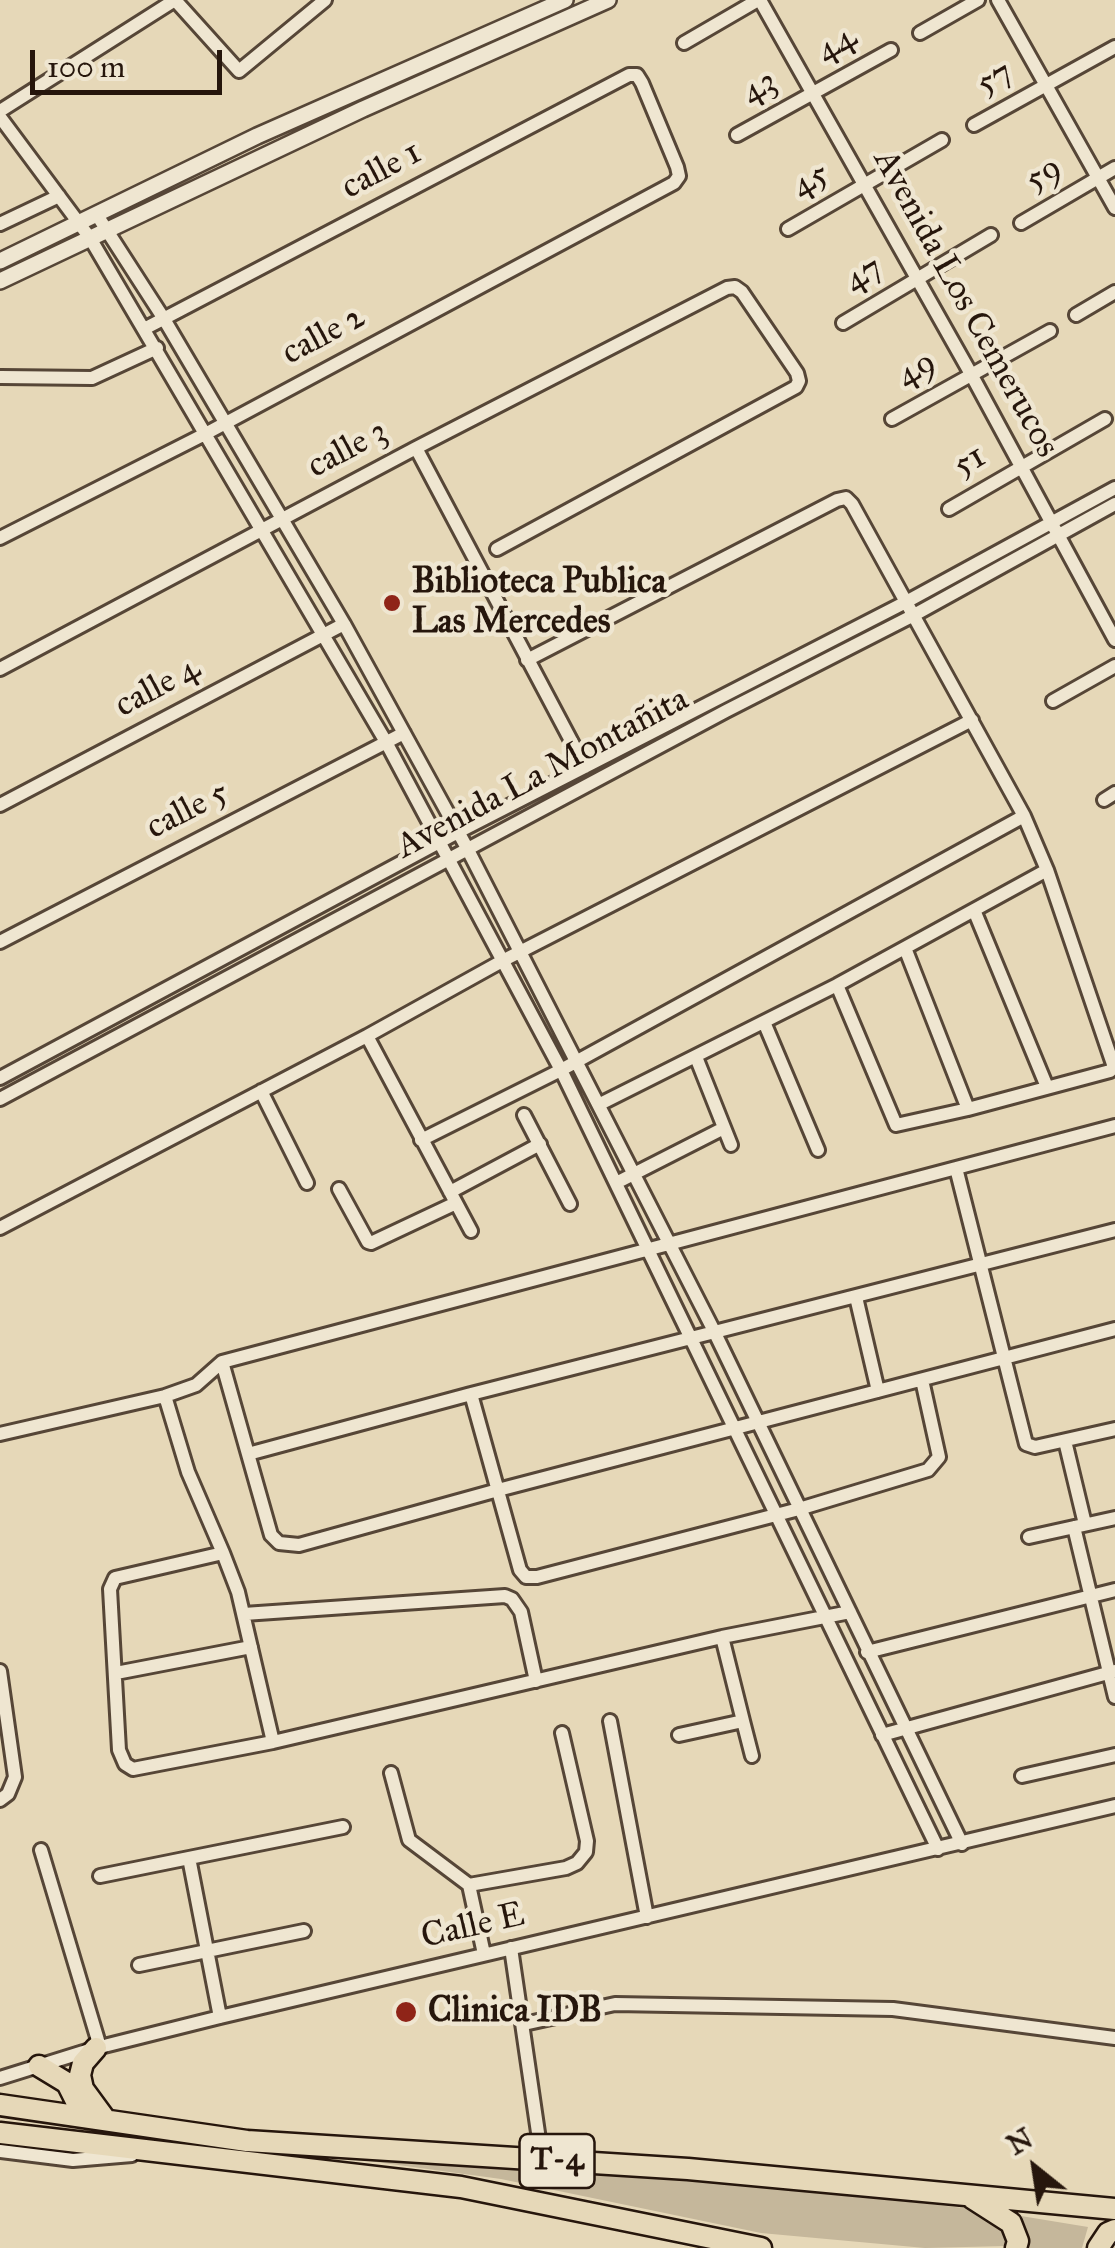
<!DOCTYPE html>
<meta charset="utf-8">
<style>
body{margin:0}
#map{position:relative;width:1115px;height:2248px;overflow:hidden;background:#e6d8b8;font-family:"IM FELL Great Primer",serif}
canvas{display:block}
.north{position:absolute;left:985px;top:2118px;width:100px;height:100px;-webkit-text-stroke:8px #efe6d1;paint-order:stroke;rotate:330deg;font-size:28px;font-weight:700;line-height:40px;text-align:center;color:#26160c}
.north::after{content:'';display:block;margin:auto;width:35px;height:45px;background:#26160c;clip-path:polygon(50% 0,100% 100%,50% 72%,0 100%)}
.scale{position:absolute;left:30px;top:50px;width:192px;height:45px;box-sizing:border-box;border:5px solid #26160c;border-top:0;padding-left:12px;font-size:30px;line-height:35px;white-space:nowrap;color:#26160c;-webkit-text-stroke:8px #efe6d1;paint-order:stroke}
</style>
<div id="map">
<canvas width="1115" height="2248"></canvas>
<div class="north">N</div>
<div class="scale">100 m</div>
</div>
<script>
const c = document.querySelector('canvas').getContext('2d');
c.lineJoin = 'round';
function fill(path, color) {
  c.fillStyle = color;
  c.fill(path, 'evenodd');
}
function toPath(rows) {
  const path = new Path2D();
  for (const r of rows) {
    path.moveTo(r[0], r[1]);
    for (let i = 2; i < r.length; i += 2) path.lineTo(r[i], r[i + 1]);
  }
  return path;
}
function stroke(path, color, width, dash) {
  c.strokeStyle = color;
  c.lineWidth = width;
  c.lineCap = dash ? 'butt' : 'round';
  c.setLineDash(dash || []);
  c.stroke(path);
}
function write(font, color, halo, rows, align = 'center') {
  c.font = font + ' "IM FELL Great Primer",serif';
  c.lineWidth = 9;
  c.setLineDash([]);
  c.textBaseline = 'middle';
  c.strokeStyle = halo;
  c.fillStyle = color;
  for (const [text, x, y, turn = 0] of rows) {
    c.save();
    c.translate(x, y);
    c.rotate((+turn || 0) * Math.PI / 180);
    c.textAlign = isNaN(turn) ? turn : align;
    if (halo) c.strokeText(text, 0, 0);
    c.fillText(text, 0, 0);
    c.restore();
  }
}
fill(toPath([
 [310,2153,806,2190,972,2209,998,2221,1007,2236,1006,2246,925,2248,761,2233,501,2179],
 [1021,2216,1088,2227,1082,2248,1029,2248]
]), '#c5b79b');
const minor = toPath([
 [760,0,971,374,1115,640],
 [998,0,1115,208],
 [920,33,978,0],
 [684,43,758,0],
 [0,111,175,0,239,71,325,0],
 [0,117,90,238,386,742,561,1070,938,1849],
 [974,125,1115,47],
 [737,135,891,50],
 [97,215,164,319,344,624,467,848,714,1331,962,1844],
 [1021,223,1115,168],
 [0,224,59,196],
 [788,229,942,140],
 [1076,315,1115,292],
 [843,323,991,235],
 [1,377,92,378,157,348],
 [892,419,1050,331],
 [416,448,585,767],
 [949,509,1105,419],
 [0,538,207,433,674,183,679,176,677,167,642,83,637,75,629,75,144,329],
 [527,660,837,500,846,498,852,504,1024,816,1047,870,1114,1067,1110,1071,968,1109,896,1125,837,985],
 [0,669,416,448,727,288,735,287,742,292,797,373,799,381,796,387,497,549],
 [1053,701,1115,666],
 [1104,800,1115,793],
 [0,805,344,624],
 [974,910,1047,1087],
 [0,942,404,733],
 [905,948,968,1109],
 [764,1022,818,1150],
 [367,1036,471,1231],
 [696,1057,731,1145],
 [0,1078,458,832,906,602,1115,488],
 [261,1091,307,1183],
 [0,1099,726,711,914,615,1115,504],
 [600,1104,837,985,1047,870],
 [524,1115,570,1204],
 [421,1140,561,1070,1024,816],
 [956,1168,1026,1444,1035,1447,1115,1429],
 [616,1183,724,1128],
 [339,1189,368,1242,371,1243,456,1203],
 [450,1192,540,1144],
 [0,1228,367,1036,504,960,972,720],
 [856,1297,878,1391],
 [222,1362,248,1454,471,1394],
 [922,1380,939,1457,928,1470,799,1509,537,1577,526,1577,520,1570,471,1394,1115,1230],
 [165,1396,188,1472,223,1553],
 [0,1434,165,1396,196,1385,222,1362,1115,1126],
 [1065,1441,1085,1524],
 [248,1454,271,1535,279,1543,299,1545,498,1490,1115,1329],
 [1074,1527,1115,1697],
 [1029,1537,1115,1518],
 [244,1614,505,1596,512,1599,521,1612,536,1681],
 [867,1652,1115,1590],
 [0,1671,15,1777,8,1794,0,1800],
 [116,1673,251,1647],
 [610,1721,647,1917],
 [743,1721,752,1756],
 [679,1735,743,1721,722,1637],
 [882,1735,1115,1671],
 [273,1742,238,1592,223,1553,115,1578,110,1589,119,1750,125,1764,133,1769,273,1742,722,1637,850,1612],
 [391,1773,409,1840,469,1885,484,1954],
 [1022,1776,1115,1755],
 [41,1850,100,2047],
 [100,1876,189,1858],
 [469,1885,566,1868,577,1863,586,1852,587,1841,562,1733],
 [511,1948,542,2160],
 [139,1965,304,1931],
 [220,2017,189,1858,343,1827],
 [524,2024,615,2004,893,2009,1115,2038],
 [0,2078,96,2048,220,2017,1115,1806],
 [0,2151,73,2160,132,2155]
]);
const tertiary = toPath([
 [0,261,257,136,565,0],
 [0,281,363,109,608,0]
]);
const trunk = toPath([
 [96,2048,83,2063,80,2075,83,2089,105,2119],
 [39,2066,67,2083,78,2105],
 [0,2105,247,2141,688,2169,1115,2209],
 [0,2133,461,2187,761,2248],
 [972,2198,1011,2223,1018,2241,1016,2248],
 [1098,2248,1108,2233,1115,2230]
]);
stroke(minor, '#564637', 18);
stroke(tertiary, '#564637', 20);
stroke(trunk, '#26160c', 25);
stroke(minor, '#efe6d1', 12);
stroke(tertiary, '#efe6d1', 15);
stroke(trunk, '#e6d8b8', 20);
for (const [x, y, r, color] of [
 [392,603,10,"#8f2418"],
 [406,2012,12,"#8f2418"]
]) {
  const dot = new Path2D();
  dot.arc(x, y, r, 0, 2 * Math.PI);
  c.fillStyle = color;
  c.fill(dot);
  stroke(dot, '#efe6d1', 4);
}
for (const [x, y, w] of [
 [557,2161,75]
]) {
  const box = new Path2D();
  box.roundRect(x - w / 2, y - 27, w, 54, 8);
  c.fillStyle = '#efe6d1';
  c.fill(box);
  stroke(box, '#26160c', 2.5);
}
write('bold 32px', '#26160c', null, [
 ["T-4",557,2161]
]);
write('35px', '#26160c', '#efe6d1', [
 ["44",837,45,-29],
 ["57",995,79,-30],
 ["43",760,88,-29],
 ["calle 1",382,171,-28],
 ["59",1044,175,-31],
 ["45",811,181,-30],
 ["47",864,275,-31],
 ["Avenida Los Cemerucos",965,304,61],
 ["calle 2",324,336,-28],
 ["49",917,370,-29],
 ["calle 3",348,450,-28],
 ["51",970,462,-30],
 ["calle 4",158,688,-28],
 ["Avenida La Montañita",543,774,-28],
 ["calle 5",188,811,-27],
 ["Calle E",473,1927,-13]
]);
write('bold 35px', '#26160c', '#efe6d1', [
 ["Biblioteca Publica",412,583],
 ["Las Mercedes",412,623],
 ["Clinica IDB",428,2012]
], 'left');
</script>
